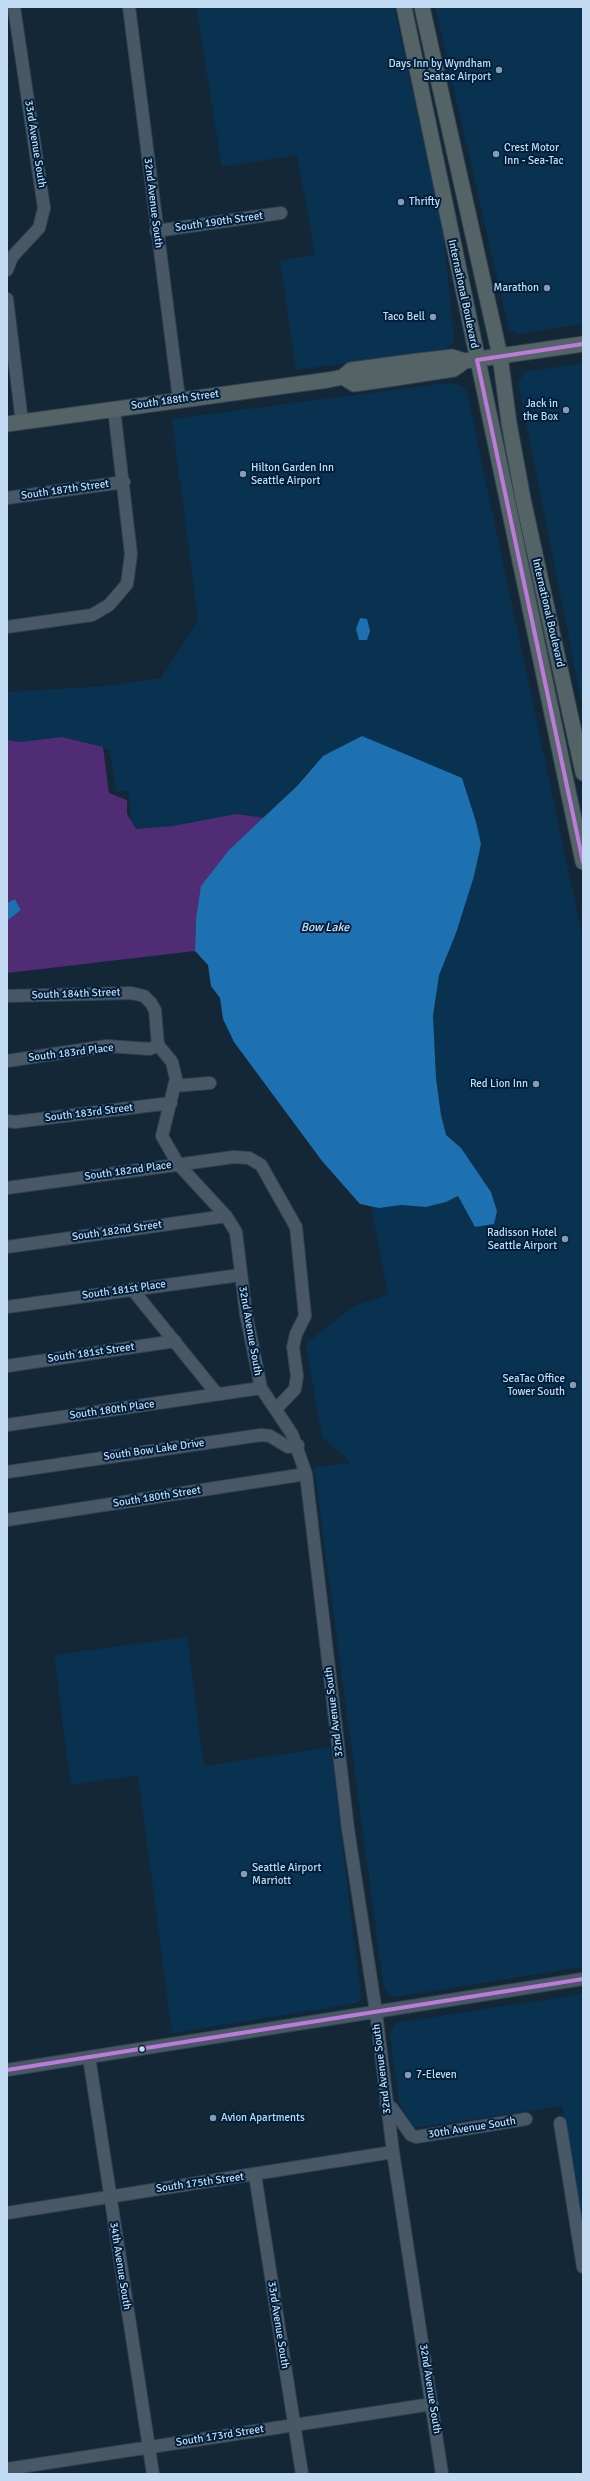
<!DOCTYPE html>
<style>
body{margin:0}
#map{position:relative;width:590px;height:2481px;overflow:hidden;background:#132737;font-family:Signika,sans-serif}
canvas{display:block}
.frame{position:absolute;inset:0;border:8px solid #c2dbf2;pointer-events:none}
</style>
<div id="map">
<canvas width="590" height="2481"></canvas>
<div class="frame"></div>
</div>
<script>
const c = document.querySelector('canvas').getContext('2d');
c.lineJoin = 'round';
function fill(path, color) {
  c.fillStyle = color;
  c.fill(path, 'evenodd');
}
function toPath(rows) {
  const path = new Path2D();
  for (const r of rows) {
    path.moveTo(r[0], r[1]);
    for (let i = 2; i < r.length; i += 2) path.lineTo(r[i], r[i + 1]);
  }
  return path;
}
function stroke(path, color, width, dash) {
  c.strokeStyle = color;
  c.lineWidth = width;
  c.lineCap = dash ? 'butt' : 'round';
  c.setLineDash(dash || []);
  c.stroke(path);
}
function write(font, color, halo, rows, align = 'center') {
  c.font = font + ' Signika,sans-serif';
  c.lineWidth = 4;
  c.setLineDash([]);
  c.textBaseline = 'middle';
  c.strokeStyle = halo;
  c.fillStyle = color;
  for (const [text, x, y, turn = 0] of rows) {
    c.save();
    c.translate(x, y);
    c.rotate((+turn || 0) * Math.PI / 180);
    c.textAlign = isNaN(turn) ? turn : align;
    if (halo) c.strokeText(text, 0, 0);
    c.fillText(text, 0, 0);
    c.restore();
  }
}
fill(toPath([
 [196,7,394,7,443,231,454,337,452,344,445,349,296,370,280,261,315,254,297,155,222,167],
 [435,7,583,7,583,324,518,334,509,330],
 [583,363,583,710,518,383,525,372],
 [446,383,459,385,466,390,468,397,583,940,583,1967,394,1997,387,1994,383,1984,314,1467,351,1463,322,1437,306,1344,352,1307,388,1295,371,1206,379,1208,401,1205,426,1207,446,1202,458,1196,475,1227,494,1224,497,1211,491,1192,461,1148,446,1135,441,1115,436,1078,433,1016,438,975,465,904,466,793,462,778,323,756,265,818,133,835,128,791,116,792,110,750,62,737,20,742,7,740,7,692,106,686,161,678,198,621,172,419],
 [187,1637,204,1766,331,1747,361,1999,358,2003,172,2033,138,1775,71,1785,54,1655],
 [583,1994,583,2239,562,2106,413,2128,399,2103,390,2035,395,2023]
]), '#093150');
fill(toPath([
 [62,737,103,747,109,793,127,800,127,814,136,829,173,826,236,814,265,818,230,849,196,919,195,951,7,973,7,921,21,910,15,899,7,903,7,740,20,742]
]), '#502c74');
fill(toPath([
 [360,618,367,619,370,631,367,640,359,640,356,629],
 [362,736,462,778,476,822,481,844,474,876,456,933,439,975,433,1016,436,1078,441,1115,446,1135,461,1148,491,1192,497,1211,494,1224,475,1227,458,1196,446,1202,426,1207,401,1205,379,1208,360,1204,322,1161,234,1042,223,1019,220,998,211,986,208,965,195,951,196,919,201,886,230,849,297,786,323,756],
 [15,899,21,910,7,921,7,903]
]), '#1e71b0');
const minor = toPath([
 [129,7,179,399],
 [156,231,281,213],
 [7,270,12,257,39,228,44,208,14,7],
 [7,299,22,422],
 [7,498,124,482],
 [7,627,92,615,109,605,127,584,131,554,114,409],
 [7,996,131,993,144,996,151,1003,155,1010,158,1045,172,1062,176,1079,162,1136,178,1164,226,1216,236,1232,246,1314,261,1388,292,1434,306,1474,348,1829,376,2012,393,2152,442,2474],
 [7,1061,107,1046,150,1049,158,1045],
 [174,1086,210,1083],
 [7,1121,15,1122,171,1103],
 [7,1188,234,1157,249,1158,261,1165,296,1227,305,1316,296,1334,293,1347,297,1376,295,1389,277,1408],
 [7,1247,226,1216],
 [132,1289,217,1394],
 [7,1307,240,1275],
 [7,1366,175,1341],
 [7,1425,261,1388],
 [7,1472,261,1435,270,1436,288,1447,298,1445],
 [7,1520,306,1474],
 [89,2057,153,2474],
 [7,2070,583,1979],
 [386,2104,392,2108,411,2135,416,2137,526,2119],
 [560,2123,583,2267],
 [255,2175,302,2474],
 [7,2213,393,2152],
 [7,2469,432,2404]
]);
const major = toPath([
 [404,7,583,862],
 [422,7,500,356,509,423,523,499,583,773],
 [343,377,354,384,396,378,454,369,465,361,583,344],
 [7,424,328,380,343,377,351,370,410,362,452,357,465,361]
]);
stroke(minor, '#33414f', 14);
stroke(major, '#33414f', 17);
stroke(minor, '#485867', 12);
stroke(major, '#536366', 15);
stroke(toPath([
 [583,344,477,360,583,862],
 [7,2070,583,1979]
]), '#bd7bd9', 4);
for (const [x, y, r, color] of [
 [499,70,4,"#859cb1"],
 [496,154,4,"#859cb1"],
 [401,202,4,"#859cb1"],
 [547,288,4,"#859cb1"],
 [433,317,4,"#859cb1"],
 [566,410,4,"#859cb1"],
 [243,474,4,"#859cb1"],
 [536,1084,4,"#859cb1"],
 [565,1239,4,"#859cb1"],
 [573,1385,4,"#859cb1"],
 [244,1874,4,"#859cb1"],
 [142,2049,3.5,"#c2dbf2"],
 [408,2075,4,"#859cb1"],
 [213,2118,4,"#859cb1"]
]) {
  const dot = new Path2D();
  dot.arc(x, y, r, 0, 2 * Math.PI);
  c.fillStyle = color;
  c.fill(dot);
  stroke(dot, '#001f3b', 1.5);
}
write('11px', '#c2dbf2', '#001f3b', [
 ["Days Inn by Wyndham",491,64],
 ["Seatac Airport",491,77],
 ["Crest Motor",504,148,"left"],
 ["Inn - Sea-Tac",504,161,"left"],
 ["Thrifty",409,202,"left"],
 ["Marathon",539,288],
 ["Taco Bell",425,317],
 ["Jack in",558,404],
 ["the Box",558,417],
 ["Hilton Garden Inn",251,468,"left"],
 ["Seattle Airport",251,481,"left"],
 ["Red Lion Inn",528,1084],
 ["Radisson Hotel",557,1233],
 ["Seattle Airport",557,1246],
 ["SeaTac Office",565,1379],
 ["Tower South",565,1392],
 ["Seattle Airport",252,1868,"left"],
 ["Marriott",252,1881,"left"],
 ["7-Eleven",416,2075,"left"],
 ["Avion Apartments",221,2118,"left"]
], 'right');
write('11px', '#c2dbf2', '#001f3b', [
 ["33rd Avenue South",35,144,81],
 ["32nd Avenue South",153,203,83],
 ["South 190th Street",219,222,-8],
 ["International Boulevard",463,294,78],
 ["South 188th Street",175,400,-8],
 ["South 187th Street",65,490,-8],
 ["International Boulevard",548,613,77],
 ["South 184th Street",76,994,-2],
 ["South 183rd Place",71,1053,-7],
 ["South 183rd Street",89,1113,-7],
 ["South 182nd Place",128,1171,-8],
 ["South 182nd Street",117,1231,-8],
 ["South 181st Place",124,1290,-8],
 ["32nd Avenue South",250,1331,80],
 ["South 181st Street",91,1353,-8],
 ["South 180th Place",112,1410,-8],
 ["South Bow Lake Drive",154,1450,-8],
 ["South 180th Street",157,1497,-9],
 ["32nd Avenue South",334,1712,-97],
 ["32nd Avenue South",382,2069,-97],
 ["30th Avenue South",472,2128,-9],
 ["South 175th Street",200,2183,-8],
 ["34th Avenue South",120,2266,81],
 ["33rd Avenue South",278,2325,81],
 ["32nd Avenue South",430,2389,81],
 ["South 173rd Street",220,2436,-9]
]);
write('italic 12px', '#cce4fa', '#001f3b', [
 ["Bow Lake",325,928]
]);
</script>
